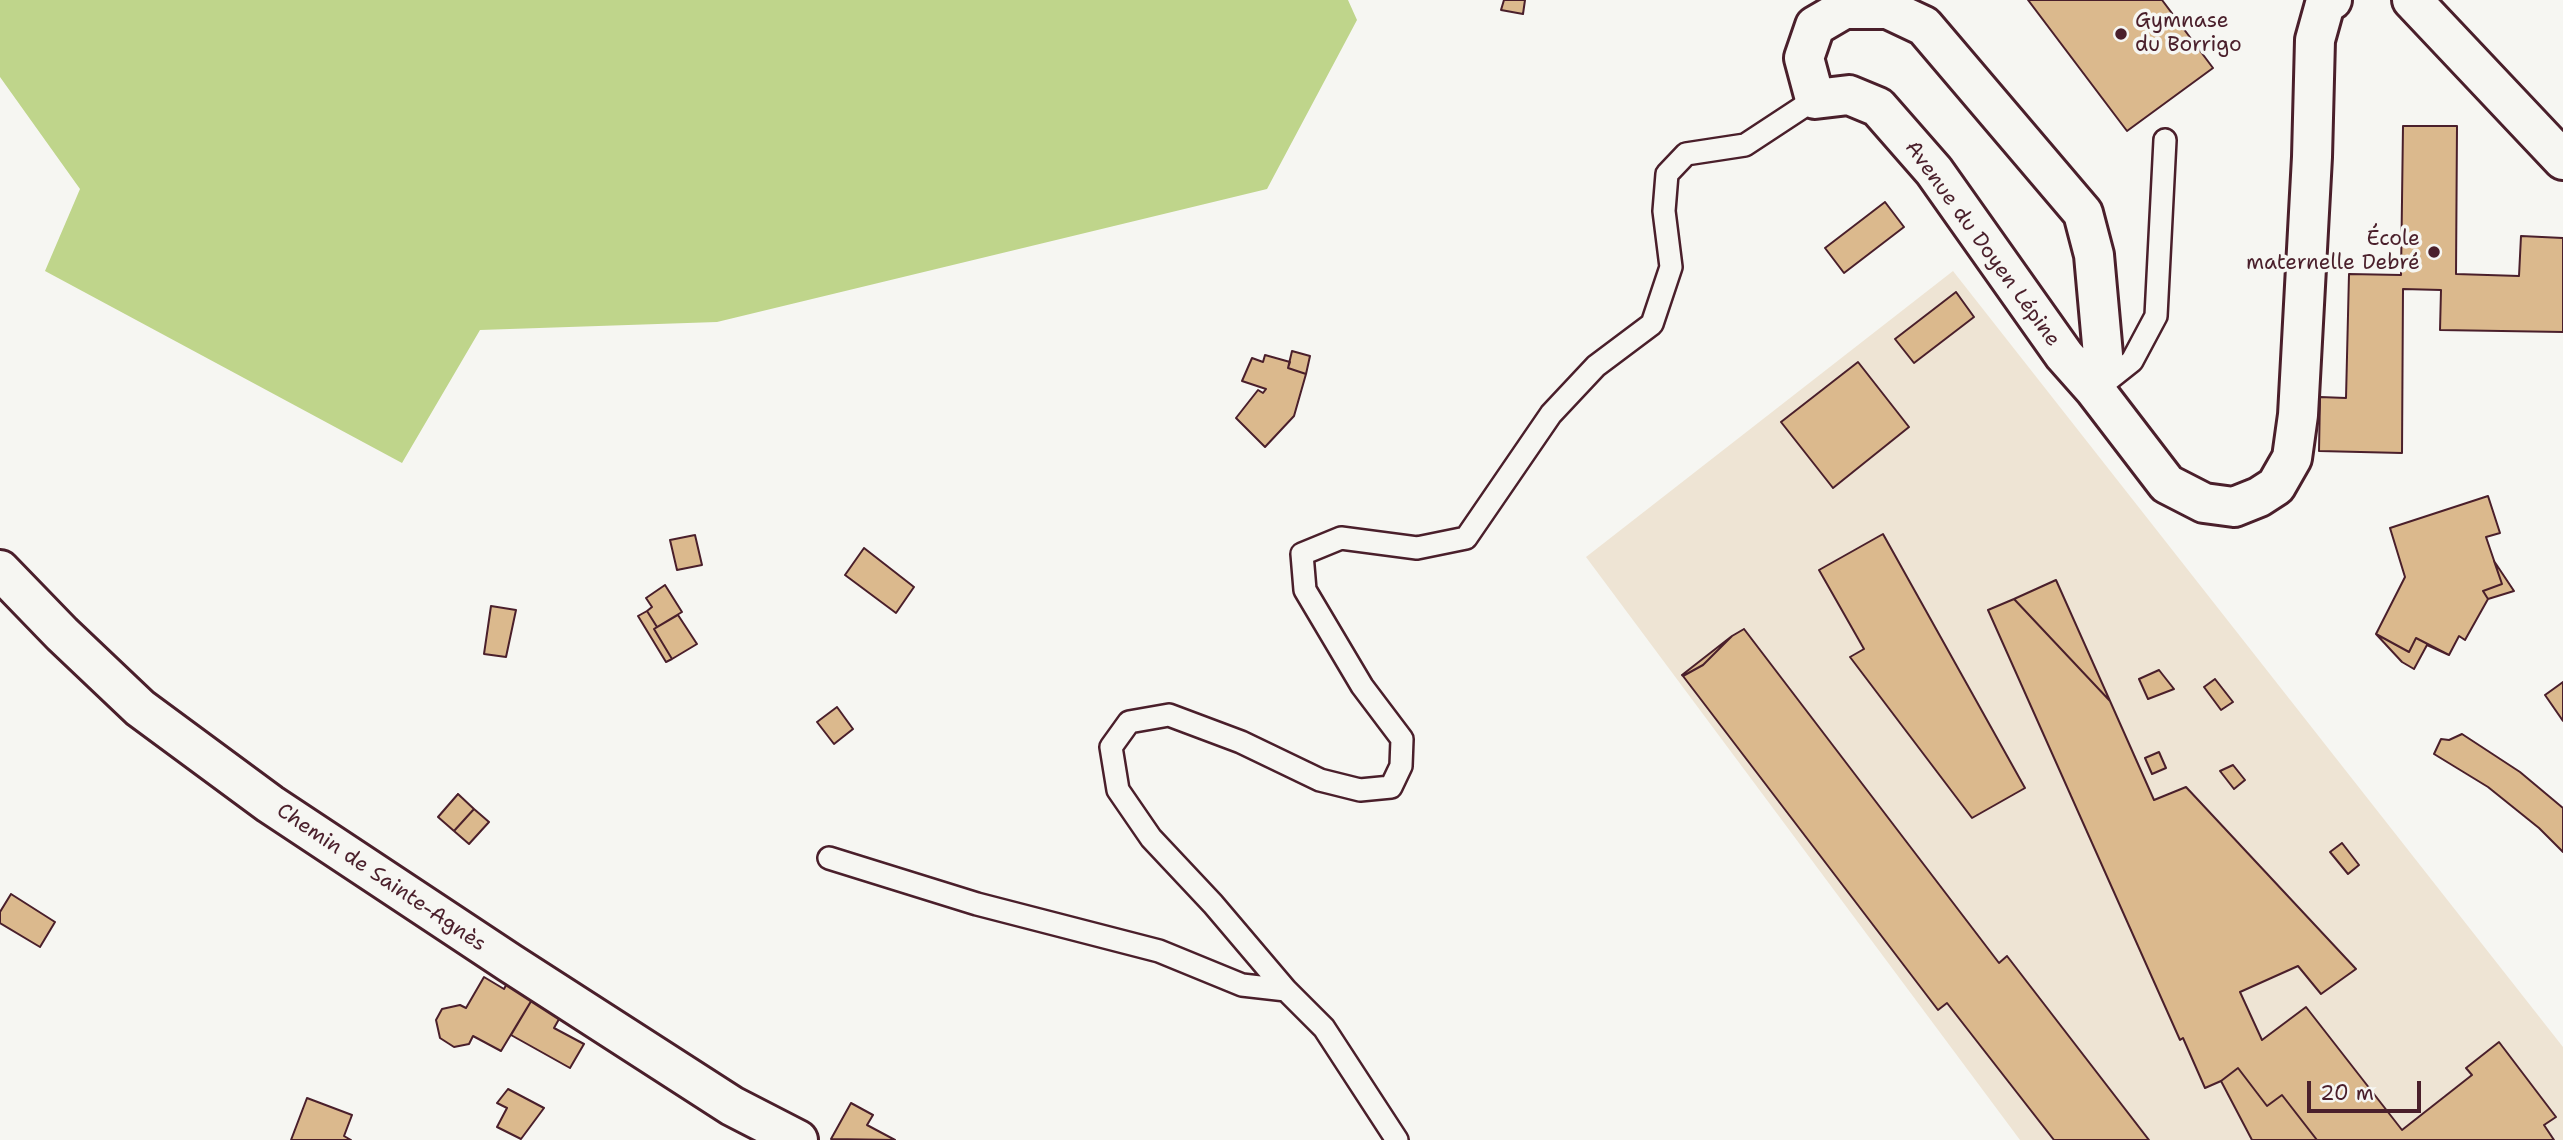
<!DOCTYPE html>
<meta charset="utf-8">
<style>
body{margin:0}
#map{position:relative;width:2563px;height:1140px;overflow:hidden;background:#f6f6f2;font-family:"Shantell Sans",sans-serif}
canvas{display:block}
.scale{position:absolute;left:2307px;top:1081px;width:114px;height:32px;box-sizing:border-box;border:4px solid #4a1f2b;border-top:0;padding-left:9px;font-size:21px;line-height:24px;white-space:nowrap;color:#4a1f2b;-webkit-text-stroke:5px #f6f6f2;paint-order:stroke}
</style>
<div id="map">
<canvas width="2563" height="1140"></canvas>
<div class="scale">20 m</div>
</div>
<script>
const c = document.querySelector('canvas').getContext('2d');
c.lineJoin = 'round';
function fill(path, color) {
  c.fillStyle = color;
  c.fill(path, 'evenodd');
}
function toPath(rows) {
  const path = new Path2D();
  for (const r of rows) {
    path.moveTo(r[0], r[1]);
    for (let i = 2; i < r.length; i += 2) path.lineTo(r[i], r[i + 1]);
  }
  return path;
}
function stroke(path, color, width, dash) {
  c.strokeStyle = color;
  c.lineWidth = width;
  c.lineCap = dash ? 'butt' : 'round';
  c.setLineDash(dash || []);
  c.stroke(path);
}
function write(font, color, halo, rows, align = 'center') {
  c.font = font + ' "Shantell Sans",sans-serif';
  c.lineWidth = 7;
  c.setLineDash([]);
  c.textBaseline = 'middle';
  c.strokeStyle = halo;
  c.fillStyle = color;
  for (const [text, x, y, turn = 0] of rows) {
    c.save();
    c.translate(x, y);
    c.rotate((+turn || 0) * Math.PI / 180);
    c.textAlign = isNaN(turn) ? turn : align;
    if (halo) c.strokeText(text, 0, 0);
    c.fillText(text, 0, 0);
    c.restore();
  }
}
fill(toPath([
 [1953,271,2563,1047,2563,1140,2020,1140,1586,557]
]), '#eee4d4');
fill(toPath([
 [0,0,1348,0,1357,20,1267,189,717,322,480,330,402,463,45,271,80,189,0,77]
]), '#bfd58b');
const building = toPath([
 [1504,0,1525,0,1523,14,1501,10,1504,0],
 [2028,0,2162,0,2213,68,2127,131,2028,0],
 [2403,126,2457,126,2456,274,2519,276,2521,236,2563,238,2563,332,2440,330,2441,290,2403,289,2402,453,2319,451,2320,397,2346,398,2349,274,2401,275,2403,126],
 [1885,202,1904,227,1844,273,1825,248,1885,202],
 [1956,292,1974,317,1914,363,1895,339,1956,292],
 [1292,351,1310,356,1306,374,1288,368,1292,351],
 [1265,355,1290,362,1288,368,1306,374,1294,416,1265,447,1236,418,1258,390,1263,393,1266,389,1242,381,1252,358,1263,362,1265,355],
 [1858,362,1909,427,1833,488,1781,422,1858,362],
 [2488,496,2500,533,2486,537,2502,584,2483,591,2488,599,2465,640,2459,636,2449,655,2416,638,2409,652,2376,634,2405,577,2390,528,2488,496],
 [1883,534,2025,788,1972,818,1850,657,1864,649,1819,570,1883,534],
 [695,535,702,565,677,570,670,540,695,535],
 [864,548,914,587,896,613,845,575,864,548],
 [2494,561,2514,591,2488,599,2483,591,2502,584,2494,561],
 [2056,580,2110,701,2014,599,2056,580],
 [665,585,682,612,657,627,647,611,652,607,646,598,665,585],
 [2014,599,2110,701,2154,800,2186,787,2356,969,2321,994,2298,966,2240,992,2262,1040,2306,1007,2402,1130,2472,1075,2466,1068,2499,1042,2556,1117,2544,1125,2554,1140,2317,1140,2282,1095,2267,1106,2238,1068,2221,1081,2205,1088,2183,1038,2180,1040,1988,610,2014,599],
 [491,606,516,610,506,657,484,654,491,606],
 [647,611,657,627,654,629,672,659,666,662,638,616,647,611],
 [678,615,697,644,672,659,654,629,678,615],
 [1744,629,1999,963,2007,956,2149,1140,2054,1140,1947,1003,1938,1010,1683,676,1703,665,1732,636,1744,629],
 [2376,634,2409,652,2416,638,2449,655,2427,645,2414,669,2402,662,2376,634],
 [1732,636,1703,665,1683,676,1682,675,1732,636],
 [2159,670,2174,689,2148,699,2139,679,2159,670],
 [2215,679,2233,702,2221,710,2204,687,2215,679],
 [2563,682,2563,721,2545,695,2563,682],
 [837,707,853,729,834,744,817,722,837,707],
 [2462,734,2520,772,2563,808,2563,852,2539,828,2488,787,2434,754,2441,739,2449,740,2462,734],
 [2159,752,2166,768,2152,774,2145,758,2159,752],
 [2233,765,2245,780,2234,789,2220,771,2233,765],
 [458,794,474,809,454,831,438,817,458,794],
 [474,809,489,822,469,844,454,831,474,809],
 [2342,843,2359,865,2348,874,2330,852,2342,843],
 [11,894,55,922,40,947,0,923,0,912,11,894],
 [511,976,536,993,501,1051,473,1036,469,1044,454,1047,440,1038,436,1020,442,1009,460,1005,466,1008,484,977,504,989,511,976],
 [536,993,563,1012,554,1028,584,1044,570,1068,511,1035,536,993],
 [2238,1068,2267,1106,2282,1095,2317,1140,2252,1140,2221,1081,2238,1068],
 [508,1089,544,1108,521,1139,497,1127,507,1108,497,1103,508,1089],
 [307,1098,352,1115,344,1136,351,1140,291,1140,307,1098],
 [851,1103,873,1115,867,1125,895,1140,831,1139,851,1103]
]);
fill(building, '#dbb98d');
stroke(building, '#4a1f2b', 2);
const service = toPath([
 [2098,388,2132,361,2156,316,2165,140],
 [829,858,977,904,1159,951,1242,985,1286,990],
 [1397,1140,1324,1028,1286,990,1213,904,1151,838,1118,790,1111,747,1129,722,1169,715,1241,742,1320,780,1360,790,1391,787,1401,766,1402,739,1362,686,1305,590,1302,554,1341,538,1417,548,1466,538,1551,414,1596,366,1652,324,1671,267,1664,211,1667,174,1686,154,1745,145,1815,99]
]);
const minor = toPath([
 [2412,0,2563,160],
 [2095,390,2103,355,2094,255,2083,213,1924,26,1888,9,1844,9,1815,26,1804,58,1815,99,1849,95,1878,107,1934,171,2064,355,2095,390,2167,484,2204,503,2234,507,2259,497,2276,486,2292,458,2298,415,2312,157,2315,40,2325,4,2332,0],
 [0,570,62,634,140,708,270,804,510,963,732,1106,798,1140]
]);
stroke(service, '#4a1f2b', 26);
stroke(minor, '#4a1f2b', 44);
stroke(service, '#f6f6f2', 21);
stroke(minor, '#f6f6f2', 38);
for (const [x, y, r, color] of [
 [2121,34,7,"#4a1f2b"],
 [2434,252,7,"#4a1f2b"]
]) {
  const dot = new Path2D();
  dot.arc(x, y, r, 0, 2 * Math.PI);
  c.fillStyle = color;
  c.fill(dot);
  stroke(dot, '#f6f6f2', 2.5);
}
write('21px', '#4a1f2b', '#f6f6f2', [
 ["Gymnase",2135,22],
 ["du Borrigo",2135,46],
 ["École",2420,240,"right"],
 ["maternelle Debré",2420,264,"right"]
], 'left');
write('21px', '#4a1f2b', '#f6f6f2', [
 ["Avenue du Doyen Lépine",1982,244,54],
 ["Chemin de Sainte-Agnès",381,878,34]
]);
</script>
